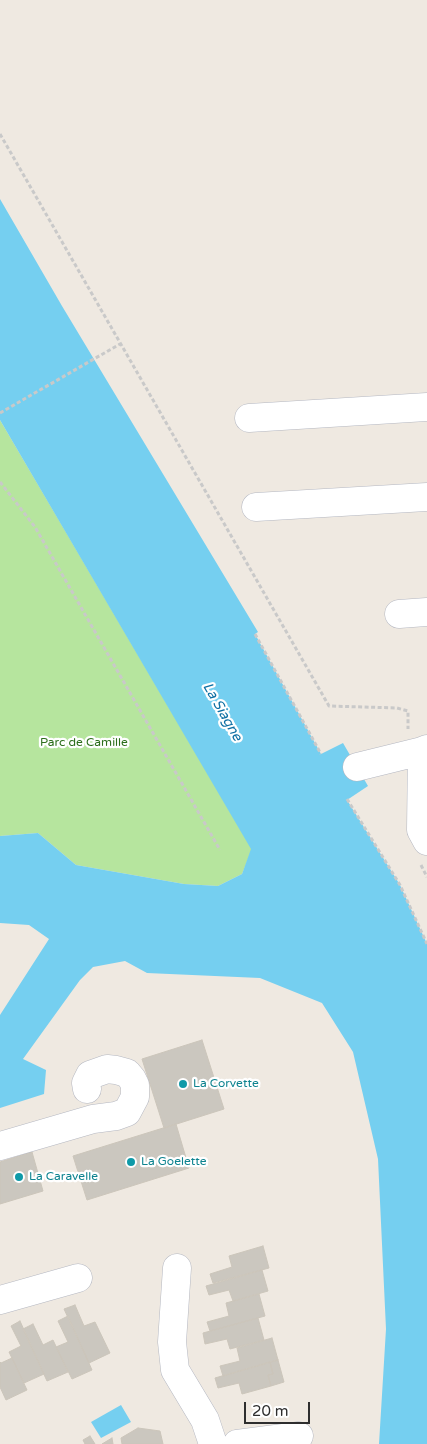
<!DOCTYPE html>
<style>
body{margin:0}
#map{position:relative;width:427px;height:1444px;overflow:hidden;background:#efe9e1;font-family:"Varela Round",sans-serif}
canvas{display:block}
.scale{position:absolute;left:244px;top:1402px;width:66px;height:22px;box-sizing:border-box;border:2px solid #2e2e2e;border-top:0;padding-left:6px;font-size:15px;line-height:18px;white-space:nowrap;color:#2e2e2e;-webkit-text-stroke:4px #fff;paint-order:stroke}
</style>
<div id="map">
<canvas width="427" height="1444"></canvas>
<div class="scale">20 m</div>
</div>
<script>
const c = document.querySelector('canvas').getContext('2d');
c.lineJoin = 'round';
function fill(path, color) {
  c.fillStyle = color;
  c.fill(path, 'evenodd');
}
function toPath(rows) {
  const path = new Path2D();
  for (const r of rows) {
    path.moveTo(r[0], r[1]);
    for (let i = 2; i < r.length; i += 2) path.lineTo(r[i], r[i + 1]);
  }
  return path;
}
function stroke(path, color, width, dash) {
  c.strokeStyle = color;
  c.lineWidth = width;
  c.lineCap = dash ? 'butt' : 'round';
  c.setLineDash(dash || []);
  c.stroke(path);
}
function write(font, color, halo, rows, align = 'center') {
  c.font = font + ' "Varela Round",sans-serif';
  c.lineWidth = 4.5;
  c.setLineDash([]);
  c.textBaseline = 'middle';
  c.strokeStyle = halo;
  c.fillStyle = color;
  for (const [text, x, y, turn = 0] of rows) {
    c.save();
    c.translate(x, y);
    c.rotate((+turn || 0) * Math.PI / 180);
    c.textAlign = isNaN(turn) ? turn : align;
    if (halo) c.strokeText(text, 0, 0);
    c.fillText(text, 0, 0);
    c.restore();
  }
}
fill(toPath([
 [0,420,252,849,242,874,218,886,184,884,76,865,38,833,0,836]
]), '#b6e59e');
fill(toPath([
 [0,199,62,306,258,632,255,634,321,754,343,743,368,786,347,800,400,885,427,944,427,1444,379,1444,386,1329,378,1159,353,1052,322,1003,260,978,147,973,125,961,93,967,80,980,23,1059,46,1070,44,1094,0,1108,0,1015,49,939,29,925,0,923,0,836,38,833,76,865,184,884,218,886,242,874,251,849,0,420],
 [121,1405,131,1422,101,1438,91,1422]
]), '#75cff0');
const building = toPath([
 [202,1040,224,1109,164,1128,142,1059,202,1040],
 [176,1124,189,1168,87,1200,73,1156,176,1124],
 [32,1152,43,1191,0,1204,0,1162,32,1152],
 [263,1246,269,1268,213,1283,210,1274,232,1267,229,1256,263,1246],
 [262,1270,268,1291,233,1301,229,1290,209,1295,206,1286,262,1270],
 [259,1294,265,1316,210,1331,207,1322,229,1316,226,1303,259,1294],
 [75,1305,84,1326,95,1322,110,1353,89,1363,64,1309,75,1305],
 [68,1316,92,1370,72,1379,56,1347,68,1342,58,1321,68,1316],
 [258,1318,264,1340,230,1349,227,1339,205,1344,203,1333,258,1318],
 [20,1321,44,1374,24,1383,9,1352,21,1346,11,1326,20,1321],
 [33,1324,43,1345,53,1340,68,1372,47,1381,23,1329,33,1324],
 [272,1338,278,1360,223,1376,220,1366,240,1361,237,1348,272,1338],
 [12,1358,27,1390,6,1400,0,1387,0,1362,1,1363,12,1358],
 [278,1360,284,1382,271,1386,268,1375,273,1374,270,1362,278,1360],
 [270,1362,273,1374,268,1375,271,1386,242,1394,239,1383,218,1388,215,1378,270,1362],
 [138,1428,160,1431,163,1444,122,1444,121,1438,138,1428],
 [90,1436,95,1444,85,1444,83,1440,90,1436],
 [112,1438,113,1444,102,1444,112,1438]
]);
fill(building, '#cbc7bf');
stroke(building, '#cbc5ba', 1);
const minor = toPath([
 [249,418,427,407],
 [256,507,427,497],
 [399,614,427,612],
 [427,749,422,751,421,830,427,841],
 [357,767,422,751],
 [0,1146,93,1119,116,1116,127,1112,135,1097,135,1085,132,1079,127,1073,116,1070,107,1069,90,1075,86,1083,87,1089],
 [177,1268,172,1342,175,1370,205,1420,213,1444],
 [0,1300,78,1278],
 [237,1444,299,1436]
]);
stroke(minor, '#b4b7c1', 29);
stroke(toPath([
 [0,134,329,706,397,708,408,711,408,729],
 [0,413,120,344],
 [0,482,35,527,220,850],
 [255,634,321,754],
 [347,799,400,885,427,944],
 [421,865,427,877]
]), '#c9c9c9', 3, [4, 2.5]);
stroke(minor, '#fff', 28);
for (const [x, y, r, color] of [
 [183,1084,5,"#0f9aa8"],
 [131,1162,5,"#0f9aa8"],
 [19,1177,5,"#0f9aa8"]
]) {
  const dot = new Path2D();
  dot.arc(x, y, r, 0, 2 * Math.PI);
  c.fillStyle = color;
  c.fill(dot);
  stroke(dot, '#fff', 2);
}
write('12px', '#2c6e1b', '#fff', [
 ["Parc de Camille",84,743]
]);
write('12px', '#0d838f', '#fff', [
 ["La Corvette",193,1084],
 ["La Goelette",141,1162],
 ["La Caravelle",29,1177]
], 'left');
write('italic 14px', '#0d6fa3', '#fff', [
 ["La Siagne",222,712,60]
]);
</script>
